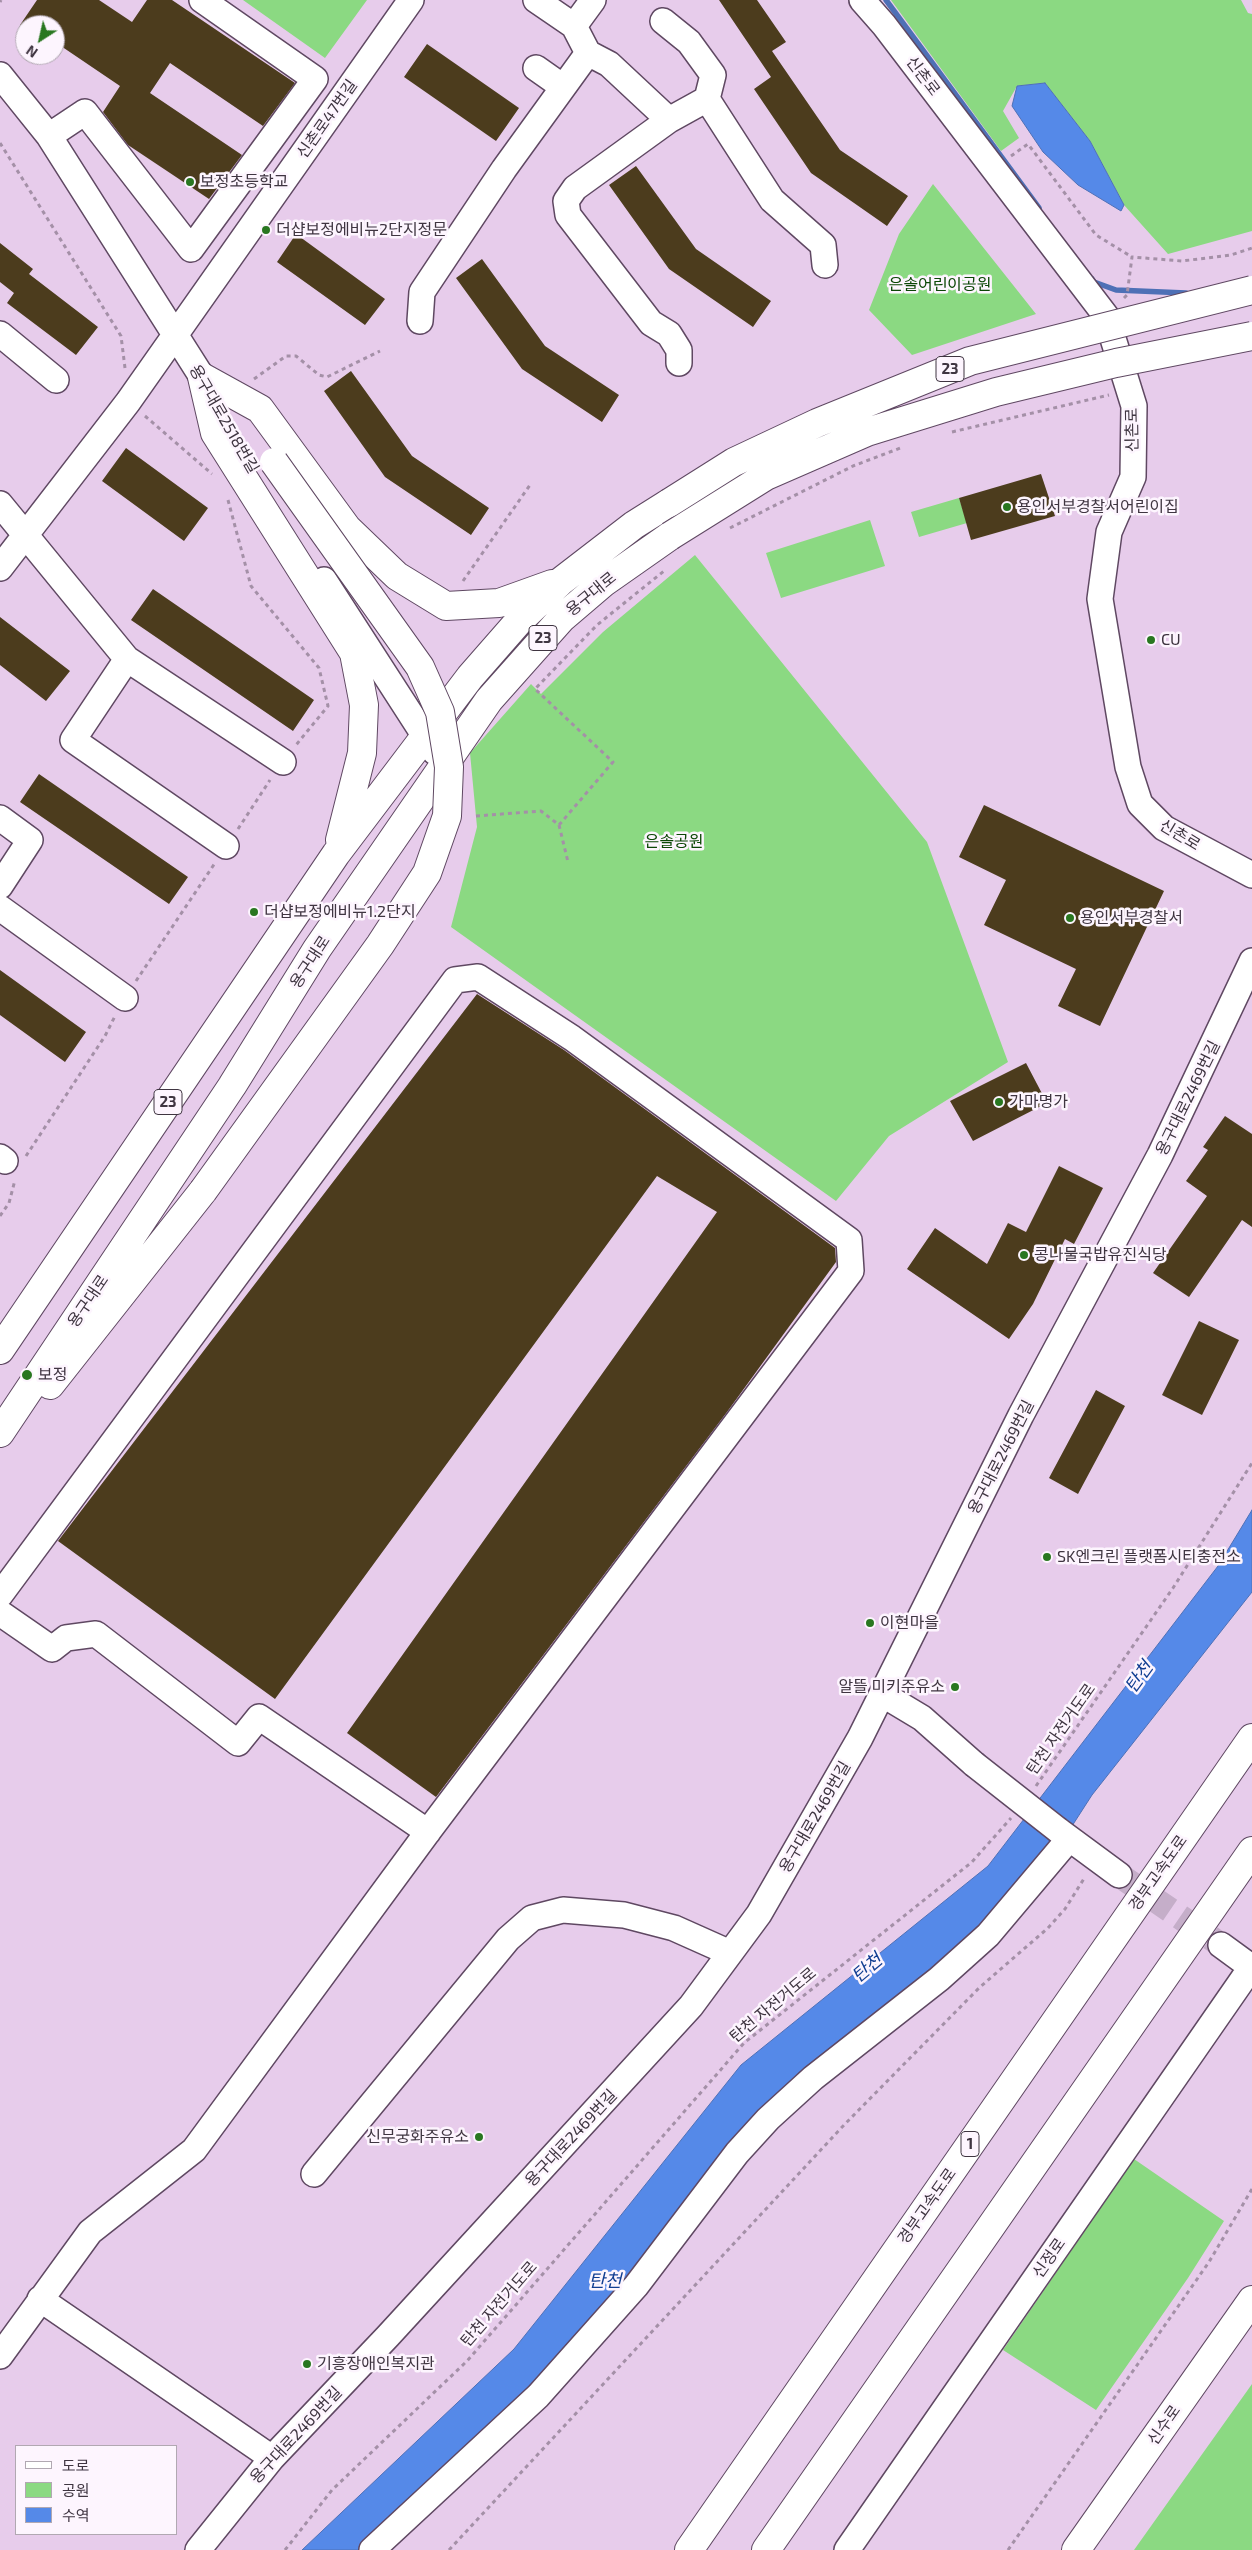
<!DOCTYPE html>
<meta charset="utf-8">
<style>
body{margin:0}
#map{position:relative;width:1252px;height:2550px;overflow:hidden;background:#e7cceb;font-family:"Exo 2","Noto Sans KR",sans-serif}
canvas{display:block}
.legend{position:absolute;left:15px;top:2445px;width:162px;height:90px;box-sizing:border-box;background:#fdf5fe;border:1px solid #b1a8b2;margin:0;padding:6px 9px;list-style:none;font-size:15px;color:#3f3541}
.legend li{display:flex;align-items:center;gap:10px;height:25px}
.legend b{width:25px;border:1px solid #b1a8b2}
.north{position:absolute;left:15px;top:15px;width:50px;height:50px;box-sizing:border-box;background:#fdf5fe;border:1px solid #b1a8b2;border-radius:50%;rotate:215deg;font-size:14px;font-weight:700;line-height:20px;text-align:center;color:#3f3541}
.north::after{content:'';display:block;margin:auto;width:18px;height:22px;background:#297720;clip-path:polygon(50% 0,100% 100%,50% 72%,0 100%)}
</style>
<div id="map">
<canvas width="1252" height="2550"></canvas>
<ul class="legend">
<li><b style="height:6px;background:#fff"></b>도로</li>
<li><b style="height:14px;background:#8bd982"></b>공원</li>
<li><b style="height:14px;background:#5589e8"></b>수역</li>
</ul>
<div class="north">N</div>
</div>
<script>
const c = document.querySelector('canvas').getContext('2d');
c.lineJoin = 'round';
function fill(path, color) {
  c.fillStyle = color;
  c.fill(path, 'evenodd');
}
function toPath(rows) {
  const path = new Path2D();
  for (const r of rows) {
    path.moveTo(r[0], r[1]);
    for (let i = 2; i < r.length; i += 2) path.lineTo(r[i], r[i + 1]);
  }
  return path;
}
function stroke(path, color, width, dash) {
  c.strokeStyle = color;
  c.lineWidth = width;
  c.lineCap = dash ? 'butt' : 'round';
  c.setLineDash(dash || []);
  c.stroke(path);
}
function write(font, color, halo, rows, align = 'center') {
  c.font = font + ' "Exo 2","Noto Sans KR",sans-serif';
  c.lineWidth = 5;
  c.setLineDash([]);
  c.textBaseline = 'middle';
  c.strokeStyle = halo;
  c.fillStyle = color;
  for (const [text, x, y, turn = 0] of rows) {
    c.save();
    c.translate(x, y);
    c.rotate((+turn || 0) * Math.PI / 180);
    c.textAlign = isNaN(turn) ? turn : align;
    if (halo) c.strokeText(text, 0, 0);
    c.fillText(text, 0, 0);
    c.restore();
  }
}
fill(toPath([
 [243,0,367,0,325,58],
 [891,0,1241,0,1248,13,1252,14,1252,231,1168,254,1124,205,1090,141,1045,83,1017,86,1003,111,1019,138,1001,151],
 [933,184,1036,314,912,355,869,310,899,234],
 [959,498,967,523,919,537,911,512],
 [870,520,885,566,781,598,766,553],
 [695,555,927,842,1008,1062,889,1136,836,1201,451,927,477,827,470,753,531,684,541,694,603,632],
 [1134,2159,1224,2221,1188,2278,1096,2410,1003,2350],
 [1252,2384,1252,2550,1134,2550]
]), '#8bd982');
const water = toPath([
 [1045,83,1090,141,1124,205,1121,211,1078,185,1043,152,1012,106,1017,86,1045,83],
 [1252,1510,1252,1592,1092,1795,1032,1888,799,2072,622,2306,384,2550,302,2550,514,2349,741,2065,988,1866,1218,1566,1252,1510]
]);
fill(water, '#5589e8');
stroke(water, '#4e70b6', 1);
stroke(toPath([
 [886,0,1039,208],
 [1092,279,1094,282,1116,290,1186,293]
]), '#4e70b6', 5.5);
fill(toPath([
 [37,0,99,0,132,22,147,0,172,0,295,83,263,126,170,63,150,93,242,155,209,199,128,145,103,112,120,86,55,42,55,25,20,25],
 [719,0,757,0,786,42,772,51,840,150,908,196,887,226,811,173,754,89,771,77],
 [427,44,519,108,496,141,404,77],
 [636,166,696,249,771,301,753,327,669,269,609,185],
 [296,234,385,299,365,325,277,262],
 [0,243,33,269,29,274,98,327,76,355,7,303,14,293,0,282],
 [482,259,545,346,619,395,602,422,522,369,456,278],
 [351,371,412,456,489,508,471,535,385,477,324,391],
 [126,448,208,508,184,541,102,481],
 [1041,474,1055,516,971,540,959,498],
 [153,589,314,700,293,731,131,620],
 [0,617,70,671,46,701,0,665],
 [39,774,188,877,169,904,20,802],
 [984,805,1164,891,1100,1026,1058,1006,1076,969,984,925,1006,880,959,857],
 [0,970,86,1032,65,1062,0,1015],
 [477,994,564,1050,835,1248,836,1262,727,1412,436,1797,347,1733,717,1212,657,1176,275,1699,58,1541],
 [1026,1063,1047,1103,973,1141,950,1101],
 [1225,1116,1252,1134,1252,1227,1242,1220,1189,1297,1153,1273,1207,1196,1186,1181,1208,1150,1203,1147],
 [1059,1166,1103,1188,1074,1244,1065,1239,1033,1304,1009,1339,907,1269,935,1228,987,1264,1008,1223,1026,1232],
 [1199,1321,1239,1340,1202,1415,1162,1395],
 [1096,1390,1125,1406,1078,1494,1049,1478]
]), '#4c3c1d');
stroke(toPath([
 [1119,1875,1221,1945]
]), '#c5aec9', 25, [25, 12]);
const minor = toPath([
 [862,0,884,25,1106,316,1134,406,1133,477,1109,532,1100,599,1128,767,1140,804,1164,828,1252,875],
 [663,21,689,42,713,75,707,99],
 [574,26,593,0],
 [588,53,609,64,669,120,575,188,566,201,568,215,651,323,669,334,679,350,679,363],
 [536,68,563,87],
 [0,75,49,136,202,377,210,394],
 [669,120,707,99,772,200,823,245,825,265],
 [49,136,85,112,191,249,315,79,202,0],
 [420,321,422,292,504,169,588,53,574,26,536,0],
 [0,334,56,380],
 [0,504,127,659,73,740,226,846],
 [0,568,128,402,411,0],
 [324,580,435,752],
 [127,659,283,762],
 [0,818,30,840,0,886],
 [0,908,125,998],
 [0,1157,5,1161],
 [0,1595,455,980,478,977,572,1038,849,1240,851,1271,430,1829,194,2150,90,2232,0,2356],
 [0,1613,52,1649,66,1638,96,1634,238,1743,259,1717,428,1832],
 [882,1694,922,1718,974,1764],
 [1058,1830,1119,1875],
 [1221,1945,1251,1967],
 [314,2174,508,1939,532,1918,563,1910,624,1915,674,1928,730,1953],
 [40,2299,272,2458],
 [198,2550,272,2458,388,2336,691,2006,759,1914,860,1738,1021,1415,1160,1155,1252,961],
 [372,2550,538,2396,636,2286,737,2153,768,2119,813,2078,939,1979,988,1935,1069,1839],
 [847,2550,1252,1966]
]);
const major = toPath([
 [202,377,215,433,354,653,364,705,362,753,340,840],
 [202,377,260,409,347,528,397,576,446,606,499,603,552,584],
 [0,1350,336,854,470,677,519,621,560,582,634,525,669,503],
 [50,1385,203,1191],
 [0,1433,232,1086,317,949,489,700,562,618,603,583,670,536],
 [1076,2550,1252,2300]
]);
const highway = toPath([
 [689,2550,1252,1738],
 [766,2550,1252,1851]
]);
stroke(minor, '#5f4862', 28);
stroke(major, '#5f4862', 30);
stroke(highway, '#5f4862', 30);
stroke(toPath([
 [0,2,1,0],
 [0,143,121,336,125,368],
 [1011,156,1028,144,1096,235,1132,257],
 [1124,298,1127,295,1132,257,1182,261,1231,255,1252,248],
 [254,379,286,356,296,356,319,375,327,377,380,351],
 [145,416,212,474],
 [952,432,1109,395],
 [228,500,251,586,319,668,328,706,296,745],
 [730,528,853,466,903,447],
 [463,581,530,485],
 [476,816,541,811,559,825,613,762,535,689,597,625,664,571],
 [559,825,568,862],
 [238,829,270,780],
 [136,981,215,863],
 [26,1156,105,1036,115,1016],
 [0,1216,9,1203,15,1180],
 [1036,1786,1173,1588,1252,1463],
 [285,2550,332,2490,467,2361,744,2043,972,1862,1011,1818],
 [449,2550,844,2125,979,1988,1048,1928,1065,1909,1085,1877],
 [1008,2550,1209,2262,1252,2189]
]), '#a490a7', 3, [4, 4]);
stroke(minor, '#fff', 25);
stroke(major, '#fff', 28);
stroke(highway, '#fff', 28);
const minorBridge = toPath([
 [974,1764,1058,1830]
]);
const majorBridge = toPath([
 [669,503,734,462,817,423,970,361,1252,290],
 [670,536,766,476,867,432,996,392,1116,363,1252,336],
 [203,1191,380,945,427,873,447,816,449,767,440,712,420,667,274,462]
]);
stroke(minorBridge, '#5f4862', 28, []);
stroke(majorBridge, '#5f4862', 30, []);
stroke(minorBridge, '#fff', 25);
stroke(majorBridge, '#fff', 28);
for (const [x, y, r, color] of [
 [190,182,5,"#297720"],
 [266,230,5,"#297720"],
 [1007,507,5,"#297720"],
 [1151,640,5,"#297720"],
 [254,912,5,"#297720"],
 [1070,918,5,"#297720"],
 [999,1102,5,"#297720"],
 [1024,1255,5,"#297720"],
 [27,1375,6,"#297720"],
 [1047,1557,5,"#297720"],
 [870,1623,5,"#297720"],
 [955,1687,5,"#297720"],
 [479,2137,5,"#297720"],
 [307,2364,5,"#297720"]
]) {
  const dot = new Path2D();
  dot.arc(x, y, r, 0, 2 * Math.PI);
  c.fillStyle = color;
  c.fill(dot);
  stroke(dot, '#fdf5fe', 2);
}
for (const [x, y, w] of [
 [950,369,28],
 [543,638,28],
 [168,1102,28],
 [970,2144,18]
]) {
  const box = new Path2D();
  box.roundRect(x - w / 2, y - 12.5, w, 25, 4);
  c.fillStyle = '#fdf5fe';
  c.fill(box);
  stroke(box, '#3f3541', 1);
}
write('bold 15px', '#3f3541', null, [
 ["23",950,369],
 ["23",543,638],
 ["23",168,1102],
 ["1",970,2144]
]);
write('16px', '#3f3541', '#fdf5fe', [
 ["신촌로",923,76,53],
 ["신촌로47번길",327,119,-55],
 ["용구대로2518번길",224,419,60],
 ["신촌로",1132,430,-91],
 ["용구대로",591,594,-39],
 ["신촌로",1180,835,31],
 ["용구대로",310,962,-57],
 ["용구대로2469번길",1188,1098,-64],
 ["용구대로",88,1301,-56],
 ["용구대로2469번길",1001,1457,-63],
 ["탄천 자전거도로",1061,1729,-55],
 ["용구대로2469번길",815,1817,-60],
 ["경부고속도로",1158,1873,-55],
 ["탄천 자전거도로",773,2005,-40],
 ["용구대로2469번길",571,2138,-47],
 ["경부고속도로",927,2206,-55],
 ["신정로",1049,2258,-55],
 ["탄천 자전거도로",499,2304,-49],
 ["신수로",1164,2425,-55],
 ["용구대로2469번길",296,2435,-47]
]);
write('16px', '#3f3541', '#fdf5fe', [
 ["보정초등학교",200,182],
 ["더샵보정에비뉴2단지정문",276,230],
 ["용인서부경찰서어린이집",1017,507],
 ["CU",1161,640],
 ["더샵보정에비뉴1.2단지",264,912],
 ["용인서부경찰서",1080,918],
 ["가마명가",1009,1102],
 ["콩나물국밥유진식당",1034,1255],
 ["보정",38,1375],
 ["SK엔크린 플랫폼시티충전소",1057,1557],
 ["이현마을",880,1623],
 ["알뜰 미키주유소",945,1687,"right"],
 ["신무궁화주유소",469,2137,"right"],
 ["기흥장애인복지관",317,2364]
], 'left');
write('16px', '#0b4705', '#fdf5fe', [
 ["은솔어린이공원",940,285],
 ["은솔공원",674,842]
]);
write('italic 18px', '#113e92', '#fdf5fe', [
 ["탄천",1139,1677,-54],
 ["탄천",867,1968,-40],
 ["탄천",605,2281]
]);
</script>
